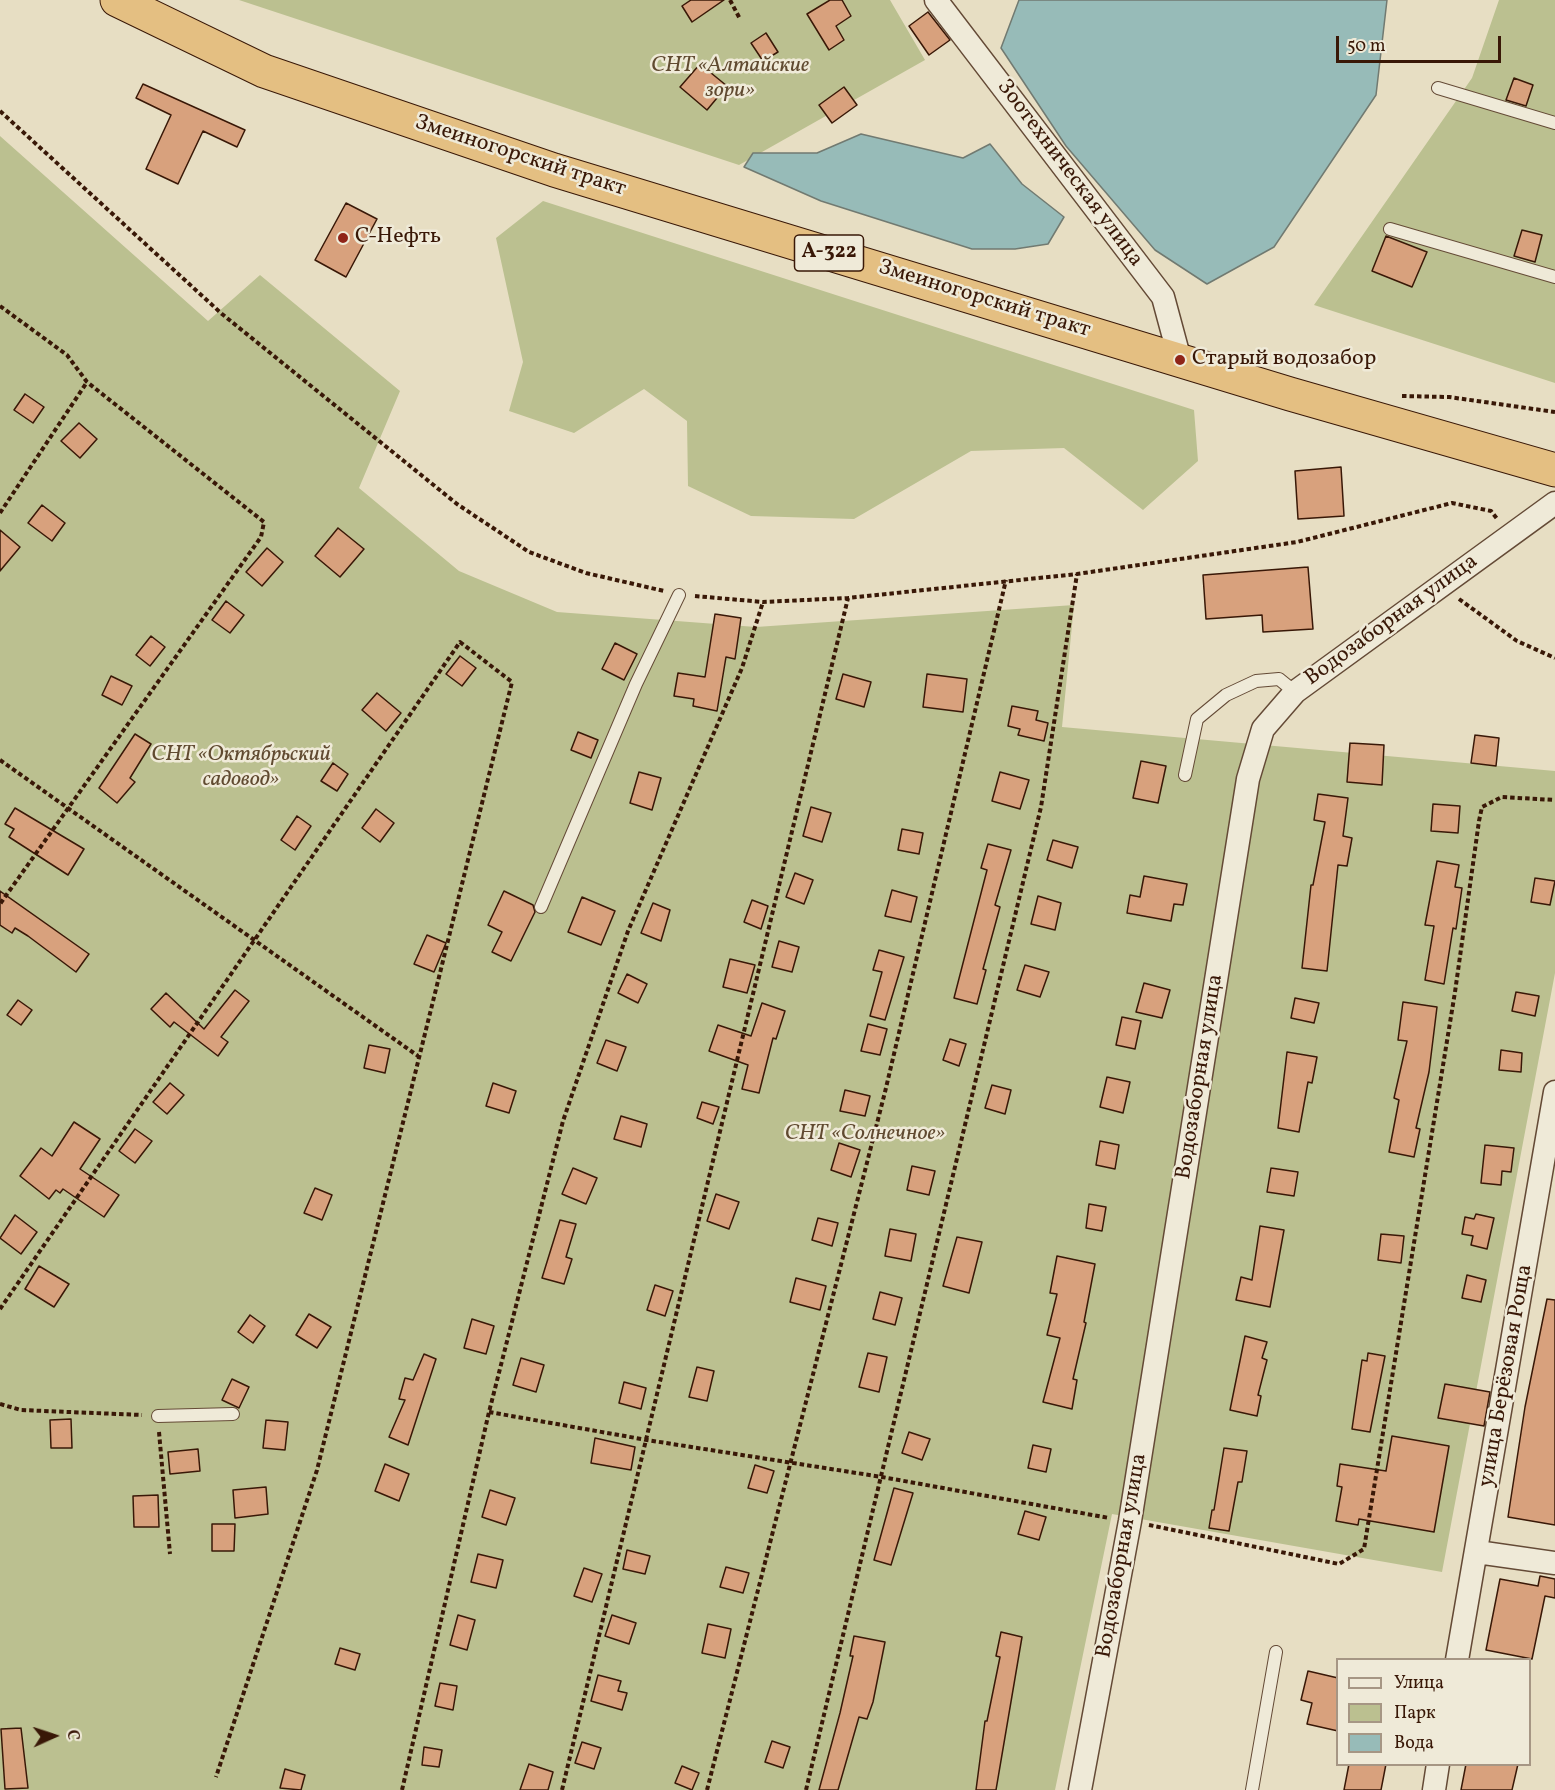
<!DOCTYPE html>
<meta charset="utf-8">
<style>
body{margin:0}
#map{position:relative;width:1555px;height:1790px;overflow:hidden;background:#e7dec3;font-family:Vollkorn,serif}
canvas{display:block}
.legend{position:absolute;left:1336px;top:1658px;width:195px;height:108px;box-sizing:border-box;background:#efead8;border:2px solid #a69684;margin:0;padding:8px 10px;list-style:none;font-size:18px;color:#391807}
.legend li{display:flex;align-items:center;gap:12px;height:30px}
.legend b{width:30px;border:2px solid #a69684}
.north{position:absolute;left:24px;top:1706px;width:60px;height:60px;-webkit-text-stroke:4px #efead8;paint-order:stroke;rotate:87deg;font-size:16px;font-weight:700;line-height:24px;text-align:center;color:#391807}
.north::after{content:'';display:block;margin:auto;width:21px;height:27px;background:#391807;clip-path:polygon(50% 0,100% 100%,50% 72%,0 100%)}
.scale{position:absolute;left:1336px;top:36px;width:165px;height:27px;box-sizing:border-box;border:3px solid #391807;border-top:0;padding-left:8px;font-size:18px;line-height:21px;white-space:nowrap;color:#391807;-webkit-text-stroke:4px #efead8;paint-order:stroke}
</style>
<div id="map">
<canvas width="1555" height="1790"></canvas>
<ul class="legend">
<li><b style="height:8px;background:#efead8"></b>Улица</li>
<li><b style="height:16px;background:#bbc090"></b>Парк</li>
<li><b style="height:16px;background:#97bbb8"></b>Вода</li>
</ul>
<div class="north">С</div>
<div class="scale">50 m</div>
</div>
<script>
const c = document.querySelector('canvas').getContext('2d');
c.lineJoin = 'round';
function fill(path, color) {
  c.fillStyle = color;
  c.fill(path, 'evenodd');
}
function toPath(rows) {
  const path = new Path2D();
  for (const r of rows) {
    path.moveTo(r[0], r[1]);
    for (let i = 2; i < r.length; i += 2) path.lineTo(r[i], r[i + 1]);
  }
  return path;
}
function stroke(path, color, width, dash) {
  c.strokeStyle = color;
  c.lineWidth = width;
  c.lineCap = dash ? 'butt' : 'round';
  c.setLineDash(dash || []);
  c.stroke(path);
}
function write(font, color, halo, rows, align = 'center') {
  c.font = font + ' Vollkorn,serif';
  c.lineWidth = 5;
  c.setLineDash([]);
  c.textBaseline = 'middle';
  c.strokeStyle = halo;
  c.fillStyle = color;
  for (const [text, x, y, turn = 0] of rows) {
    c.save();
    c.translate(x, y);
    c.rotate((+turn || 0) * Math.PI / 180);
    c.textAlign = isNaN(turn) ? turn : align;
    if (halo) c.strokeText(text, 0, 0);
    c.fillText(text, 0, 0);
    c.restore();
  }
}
fill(toPath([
 [239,0,890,0,925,60,739,165],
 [1499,0,1555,0,1555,383,1314,305,1472,78],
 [0,136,208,321,260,275,400,391,359,488,459,571,557,612,756,627,1074,605,1062,727,1555,771,1555,973,1442,1572,1112,1514,1055,1790,0,1790],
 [543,201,1194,410,1198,461,1143,510,1064,448,971,451,854,519,751,516,688,486,687,421,644,389,574,433,509,411,523,362,496,238]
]), '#bbc090');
const water = toPath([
 [1019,0,1387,0,1376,95,1274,247,1207,284,1155,250,1066,146,1001,48,1019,0],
 [861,134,963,158,990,144,1022,184,1064,217,1048,244,1015,249,972,249,821,201,744,167,753,153,817,153,861,134]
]);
fill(water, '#97bbb8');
stroke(water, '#717a71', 1.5);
const building = toPath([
 [691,0,724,0,692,22,682,6,691,0],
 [830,0,842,0,851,16,836,26,844,40,829,50,807,14,830,0],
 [928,12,950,40,929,55,909,26,928,12],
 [766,33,778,52,763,61,751,43,766,33],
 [700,64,727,86,707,110,680,87,700,64],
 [1514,78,1533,85,1526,106,1506,100,1514,78],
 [143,84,245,130,237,147,203,131,178,184,146,169,171,115,136,98,143,84],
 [844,87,857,105,832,123,819,105,844,87],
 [346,203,377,219,346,277,315,260,346,203],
 [1522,230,1542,235,1535,262,1514,256,1522,230],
 [1386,236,1427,252,1412,287,1372,271,1386,236],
 [25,394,44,407,33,423,14,410,25,394],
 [79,423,97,439,80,458,61,441,79,423],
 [1341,467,1344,516,1298,519,1295,471,1341,467],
 [42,505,65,523,52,541,28,523,42,505],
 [338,528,364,549,340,577,315,556,338,528],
 [0,530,20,547,0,571,0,530],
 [267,548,283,562,262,586,246,572,267,548],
 [1308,567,1313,629,1263,632,1262,615,1206,619,1203,575,1308,567],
 [226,601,244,615,230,633,212,620,226,601],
 [715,614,741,618,735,659,726,657,717,711,693,706,694,699,674,696,678,673,705,677,715,614],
 [151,636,165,647,150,666,136,655,151,636],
 [615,643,637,654,624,680,602,669,615,643],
 [460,656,476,668,462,686,446,674,460,656],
 [843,674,871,682,864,707,836,699,843,674],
 [927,674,967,679,963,712,923,707,927,674],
 [111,676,132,686,122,705,102,695,111,676],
 [377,693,401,713,386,731,362,710,377,693],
 [1012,706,1038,711,1036,720,1048,723,1044,741,1018,735,1020,729,1008,726,1012,706],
 [578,732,598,740,591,758,571,750,578,732],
 [135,734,151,744,130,778,135,782,117,803,99,788,135,734],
 [1475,735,1499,738,1496,766,1471,763,1475,735],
 [1350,743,1384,745,1382,785,1347,782,1350,743],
 [1141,761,1166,766,1158,803,1133,798,1141,761],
 [333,763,348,774,337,791,321,781,333,763],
 [639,772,661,778,652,810,630,803,639,772],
 [1000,772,1029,780,1020,809,992,801,1000,772],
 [1318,794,1348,798,1343,836,1352,838,1347,866,1338,865,1327,971,1302,968,1311,885,1313,885,1325,822,1314,820,1318,794],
 [1433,804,1460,806,1458,833,1431,831,1433,804],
 [811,807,831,813,822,842,803,836,811,807],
 [15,808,84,849,68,875,9,837,14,829,5,824,15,808],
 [376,809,394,823,380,842,362,828,376,809],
 [297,816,311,826,295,850,281,840,297,816],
 [902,829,923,833,919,854,898,850,902,829],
 [1053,840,1078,847,1072,868,1047,860,1053,840],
 [988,844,1011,850,995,905,1000,907,983,969,986,970,977,1004,954,998,987,870,981,868,988,844],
 [1437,861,1459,865,1455,887,1462,888,1456,929,1453,928,1444,984,1425,980,1434,926,1425,925,1437,861],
 [795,873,813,880,804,904,786,897,795,873],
 [1144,876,1187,884,1183,905,1174,904,1171,921,1127,913,1130,895,1140,897,1144,876],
 [1535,878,1555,881,1550,905,1531,902,1535,878],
 [892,890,917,897,911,922,885,916,892,890],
 [0,891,89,954,76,972,28,936,15,928,12,933,0,925,0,891],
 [504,891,533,905,535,912,511,961,492,952,502,932,488,925,504,891],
 [1038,896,1061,903,1055,930,1031,924,1038,896],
 [582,897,615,911,601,945,568,932,582,897],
 [752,900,768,906,761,929,744,922,752,900],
 [653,903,670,910,661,941,641,933,653,903],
 [427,935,446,943,434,972,414,964,427,935],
 [779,941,799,947,792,972,772,967,779,941],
 [879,950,904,957,885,1020,870,1016,882,972,873,970,879,950],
 [730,959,755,965,747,993,723,987,730,959],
 [1025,965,1049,972,1040,997,1017,990,1025,965],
 [627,974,647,984,638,1003,618,993,627,974],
 [1144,983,1170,990,1162,1018,1136,1012,1144,983],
 [235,990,249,1001,221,1037,228,1042,218,1056,174,1022,170,1027,151,1009,166,993,204,1029,235,990],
 [1516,992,1539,996,1535,1016,1512,1011,1516,992],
 [1295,998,1319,1003,1314,1023,1291,1018,1295,998],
 [18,1000,32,1010,21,1025,7,1015,18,1000],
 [1403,1002,1437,1007,1429,1072,1416,1128,1420,1129,1414,1157,1389,1152,1399,1100,1394,1098,1407,1041,1398,1040,1403,1002],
 [762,1003,785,1011,776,1039,773,1038,759,1093,742,1089,748,1065,709,1051,718,1025,751,1036,762,1003],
 [1122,1017,1141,1021,1135,1049,1116,1045,1122,1017],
 [868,1024,887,1029,880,1055,861,1051,868,1024],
 [950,1039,966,1044,959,1066,943,1060,950,1039],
 [606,1040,626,1047,617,1071,597,1063,606,1040],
 [369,1045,390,1049,385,1073,364,1068,369,1045],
 [1501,1050,1522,1053,1521,1072,1499,1070,1501,1050],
 [1287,1052,1317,1057,1312,1083,1308,1082,1299,1132,1278,1128,1287,1052],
 [1107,1077,1130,1082,1123,1113,1100,1107,1107,1077],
 [170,1083,184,1095,167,1114,153,1102,170,1083],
 [493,1083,516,1091,509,1113,486,1106,493,1083],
 [992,1085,1011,1090,1005,1114,985,1108,992,1085],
 [845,1090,870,1096,865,1116,840,1111,845,1090],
 [702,1102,719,1107,713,1124,697,1118,702,1102],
 [621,1116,647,1124,641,1147,614,1139,621,1116],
 [74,1122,100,1139,80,1169,119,1195,104,1217,63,1189,60,1193,56,1190,49,1199,20,1176,41,1148,52,1156,74,1122],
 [135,1129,152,1141,135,1163,119,1151,135,1129],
 [1100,1141,1119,1145,1115,1169,1096,1165,1100,1141],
 [839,1143,860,1150,851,1177,831,1170,839,1143],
 [1485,1145,1514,1148,1511,1172,1502,1171,1501,1185,1481,1183,1485,1145],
 [912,1166,935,1171,929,1195,907,1190,912,1166],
 [573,1168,597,1178,586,1204,562,1194,573,1168],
 [1271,1168,1298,1172,1294,1196,1267,1192,1271,1168],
 [315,1188,332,1195,322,1220,304,1213,315,1188],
 [716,1194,739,1202,729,1229,707,1221,716,1194],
 [1089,1204,1106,1207,1102,1231,1086,1228,1089,1204],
 [1476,1214,1494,1218,1487,1249,1471,1245,1473,1236,1462,1234,1465,1217,1474,1219,1476,1214],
 [15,1215,37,1232,21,1254,0,1238,15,1215],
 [818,1218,838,1223,832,1246,812,1240,818,1218],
 [560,1220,576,1224,566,1257,572,1259,564,1284,542,1278,560,1220],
 [1260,1226,1284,1230,1270,1307,1236,1300,1241,1277,1252,1280,1260,1226],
 [890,1229,916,1234,911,1261,885,1256,890,1229],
 [1381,1234,1404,1236,1401,1263,1378,1260,1381,1234],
 [957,1237,982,1242,969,1293,943,1286,957,1237],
 [1057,1256,1095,1264,1084,1322,1086,1323,1073,1379,1077,1380,1072,1409,1043,1402,1060,1338,1047,1335,1057,1294,1050,1293,1057,1256],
 [39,1266,69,1284,54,1307,25,1289,39,1266],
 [1467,1275,1486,1280,1481,1302,1462,1298,1467,1275],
 [796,1278,826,1286,820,1310,790,1302,796,1278],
 [655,1285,673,1291,665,1316,647,1310,655,1285],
 [880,1292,902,1298,895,1325,873,1319,880,1292],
 [1547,1299,1555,1300,1555,1525,1508,1517,1525,1407,1547,1299],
 [309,1314,331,1327,317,1348,296,1335,309,1314],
 [250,1315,265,1326,253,1343,238,1332,250,1315],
 [472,1319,494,1326,486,1354,464,1348,472,1319],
 [1245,1336,1267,1342,1262,1358,1267,1360,1258,1395,1261,1396,1257,1416,1230,1410,1245,1336],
 [868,1353,887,1357,879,1392,859,1387,868,1353],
 [1368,1353,1385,1356,1370,1432,1352,1429,1362,1360,1367,1361,1368,1353],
 [424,1354,436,1359,408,1445,389,1437,405,1400,399,1399,405,1378,413,1380,424,1354],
 [521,1358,544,1365,536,1392,513,1385,521,1358],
 [697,1367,714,1371,707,1401,689,1397,697,1367],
 [232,1379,249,1387,239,1408,222,1400,232,1379],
 [624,1382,646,1388,641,1409,619,1403,624,1382],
 [1445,1384,1490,1392,1484,1426,1438,1418,1445,1384],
 [71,1419,72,1448,51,1448,50,1420,71,1419],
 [266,1420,288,1422,285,1450,263,1448,266,1420],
 [909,1432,930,1439,922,1460,902,1453,909,1432],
 [1392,1436,1449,1446,1434,1532,1359,1519,1358,1525,1336,1521,1342,1487,1337,1486,1340,1464,1386,1471,1392,1436],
 [595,1438,635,1447,631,1470,591,1463,595,1438],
 [1033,1445,1051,1449,1046,1472,1028,1468,1033,1445],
 [1224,1448,1247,1451,1242,1482,1238,1482,1229,1531,1209,1528,1212,1510,1214,1510,1224,1448],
 [198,1449,200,1471,170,1474,168,1452,198,1449],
 [385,1464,409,1474,399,1501,375,1491,385,1464],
 [755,1465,774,1471,767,1493,748,1488,755,1465],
 [266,1487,268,1514,235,1518,233,1490,266,1487],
 [894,1488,913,1493,891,1565,874,1560,894,1488],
 [490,1490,515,1498,506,1525,482,1517,490,1490],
 [158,1495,159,1527,134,1527,133,1496,158,1495],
 [1025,1511,1046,1517,1039,1540,1018,1534,1025,1511],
 [212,1524,235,1524,234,1551,212,1551,212,1524],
 [627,1550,650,1556,645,1574,623,1569,627,1550],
 [478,1554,503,1560,496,1588,471,1582,478,1554],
 [726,1567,749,1573,743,1593,720,1587,726,1567],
 [584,1568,602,1574,592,1602,574,1596,584,1568],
 [1540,1576,1555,1579,1555,1598,1545,1596,1532,1659,1486,1650,1500,1579,1538,1586,1540,1576],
 [458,1615,475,1620,467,1650,450,1645,458,1615],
 [612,1615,636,1623,629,1644,605,1636,612,1615],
 [708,1624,731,1629,725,1658,702,1653,708,1624],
 [1001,1632,1022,1637,996,1790,976,1790,985,1721,987,1721,1000,1657,996,1656,1001,1632],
 [854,1636,885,1642,873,1702,867,1719,859,1717,838,1790,819,1790,840,1713,853,1656,850,1656,854,1636],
 [340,1648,360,1654,355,1670,335,1664,340,1648],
 [1308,1671,1338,1678,1338,1731,1307,1724,1312,1703,1301,1700,1308,1671],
 [598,1675,621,1681,618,1691,627,1693,622,1710,591,1701,598,1675],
 [440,1683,457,1686,453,1710,435,1706,440,1683],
 [21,1728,28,1788,5,1789,1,1729,21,1728],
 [772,1741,790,1747,783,1768,765,1762,772,1741],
 [582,1742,601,1748,594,1769,575,1763,582,1742],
 [424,1747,442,1750,439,1767,422,1765,424,1747],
 [529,1764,553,1772,548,1790,520,1790,529,1764],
 [1349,1764,1386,1764,1381,1790,1344,1790,1349,1764],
 [1466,1764,1518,1764,1512,1790,1461,1790,1466,1764],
 [682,1766,699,1773,692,1790,675,1783,682,1766],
 [285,1769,305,1775,301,1790,280,1788,285,1769]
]);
fill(building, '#d8a17d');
stroke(building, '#391807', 1.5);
const service = toPath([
 [1438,88,1555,123],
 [1390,229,1555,277],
 [1185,775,1197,719,1226,695,1256,681,1279,679,1295,692],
 [541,907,636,684,679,595],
 [158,1416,233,1414],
 [1252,1790,1276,1652]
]);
const minor = toPath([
 [936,0,1163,297,1180,360],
 [1477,1552,1555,1563],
 [1457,1660,1555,1092],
 [1080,1790,1130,1521,1248,779,1263,729,1295,692,1555,503],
 [1434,1790,1438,1764]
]);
const trunk = toPath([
 [117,0,264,71,554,170,1290,394,1555,470]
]);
stroke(service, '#644a36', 14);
stroke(minor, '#644a36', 25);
stroke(trunk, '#391807', 35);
stroke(toPath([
 [730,0,740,19],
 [0,111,222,314,457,504,529,552,586,573,664,591],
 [0,306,67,355,87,382,264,522,261,537,0,904],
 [1402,396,1449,397,1555,412],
 [0,513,87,382],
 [695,596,763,602,848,598,1077,574,1297,542,1452,503,1491,511,1498,520],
 [1459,599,1517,641,1555,658],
 [0,760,418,1056],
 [0,1309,460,642,512,682,317,1470,216,1777],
 [0,1404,21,1410,142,1415],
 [489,1412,647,1440,882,1477,1109,1518],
 [159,1432,170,1554],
 [1149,1525,1339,1564,1364,1549,1455,992,1479,821,1482,807,1502,797,1555,800],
 [402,1790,489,1412,563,1121,628,931,742,668,763,602],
 [562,1790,848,598],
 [707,1790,885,1092,1006,580],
 [806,1790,1041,807,1077,574]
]), '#391807', 4, [4.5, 3]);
stroke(service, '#efead8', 12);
stroke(minor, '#efead8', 22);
stroke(trunk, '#e4bf82', 33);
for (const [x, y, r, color] of [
 [343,238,6,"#8f2418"],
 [1180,360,6,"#8f2418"]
]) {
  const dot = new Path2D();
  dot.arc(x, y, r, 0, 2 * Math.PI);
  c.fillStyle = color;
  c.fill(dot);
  stroke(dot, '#efead8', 2);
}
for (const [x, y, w] of [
 [829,253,69]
]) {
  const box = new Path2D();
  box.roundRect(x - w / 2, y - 18, w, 36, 4.5);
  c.fillStyle = '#efead8';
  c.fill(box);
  stroke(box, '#391807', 1.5);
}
write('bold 21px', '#391807', null, [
 ["А-322",829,253]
]);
write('italic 22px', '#604a30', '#efead8', [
 ["СНТ «Алтайские",730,67],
 ["зори»",730,92],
 ["СНТ «Октябрьский",241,756],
 ["садовод»",241,781],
 ["СНТ «Солнечное»",865,1135]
]);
write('22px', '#391807', '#efead8', [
 ["Змеиногорский тракт",520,157,18],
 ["Зоотехническая улица",1069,174,53],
 ["Змеиногорский тракт",984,300,17],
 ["Водозаборная улица",1392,621,-36],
 ["Водозаборная улица",1201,1077,-81],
 ["улица Берёзовая Роща",1507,1376,-80],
 ["Водозаборная улица",1123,1556,-80]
]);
write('22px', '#391807', '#efead8', [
 ["С-Нефть",355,238],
 ["Старый водозабор",1192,360]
], 'left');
</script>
